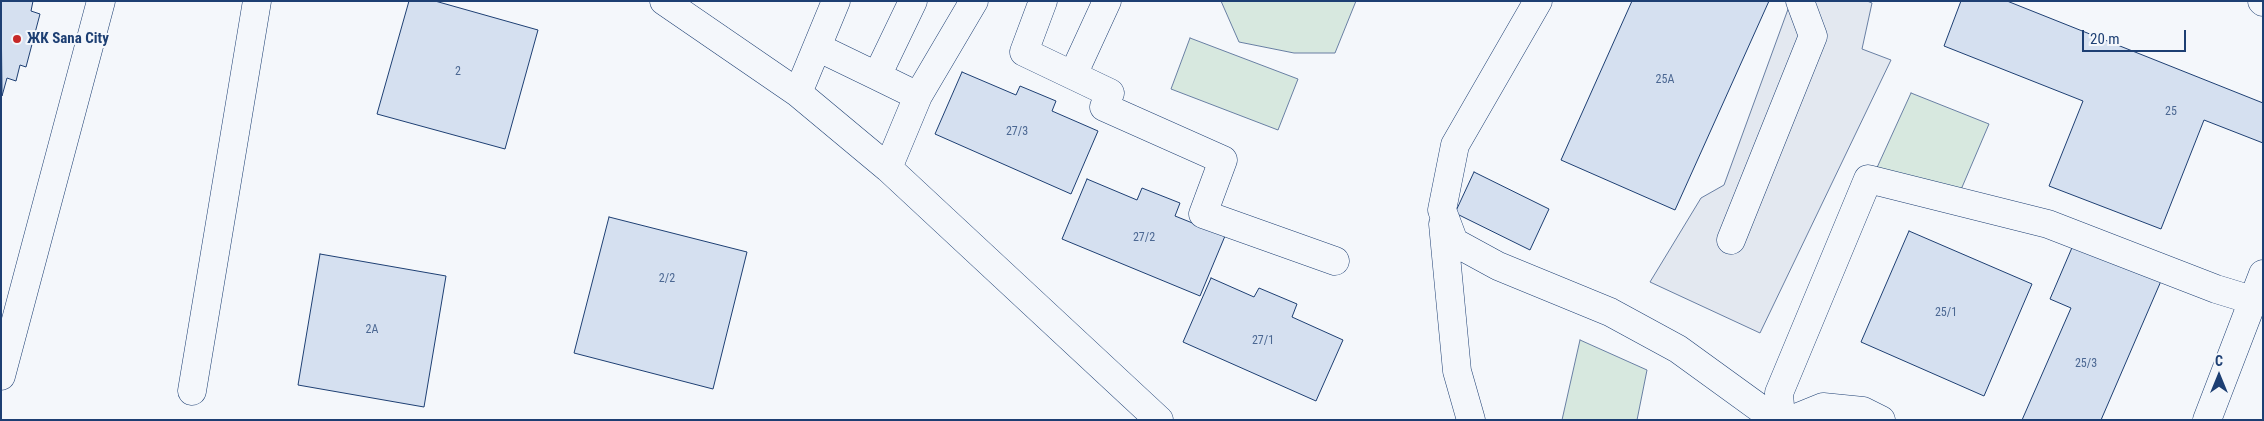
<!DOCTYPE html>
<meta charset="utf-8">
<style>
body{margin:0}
#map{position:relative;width:2264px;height:421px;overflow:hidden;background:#f4f7fb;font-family:"Roboto Condensed",sans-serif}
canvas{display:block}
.frame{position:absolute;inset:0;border:2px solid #1d3f73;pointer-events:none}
.north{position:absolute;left:2194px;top:351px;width:50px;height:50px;-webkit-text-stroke:4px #f4f7fb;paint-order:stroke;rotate:0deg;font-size:14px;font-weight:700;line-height:20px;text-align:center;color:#1d3f73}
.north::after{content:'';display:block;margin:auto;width:18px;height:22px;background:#1d3f73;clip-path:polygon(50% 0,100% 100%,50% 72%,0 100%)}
.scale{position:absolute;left:2082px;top:30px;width:104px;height:22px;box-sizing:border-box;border:2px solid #1d3f73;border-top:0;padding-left:6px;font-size:15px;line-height:18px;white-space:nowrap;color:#1d3f73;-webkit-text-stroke:4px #f4f7fb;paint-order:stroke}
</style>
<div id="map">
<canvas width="2264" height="421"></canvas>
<div class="frame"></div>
<div class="north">С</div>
<div class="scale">20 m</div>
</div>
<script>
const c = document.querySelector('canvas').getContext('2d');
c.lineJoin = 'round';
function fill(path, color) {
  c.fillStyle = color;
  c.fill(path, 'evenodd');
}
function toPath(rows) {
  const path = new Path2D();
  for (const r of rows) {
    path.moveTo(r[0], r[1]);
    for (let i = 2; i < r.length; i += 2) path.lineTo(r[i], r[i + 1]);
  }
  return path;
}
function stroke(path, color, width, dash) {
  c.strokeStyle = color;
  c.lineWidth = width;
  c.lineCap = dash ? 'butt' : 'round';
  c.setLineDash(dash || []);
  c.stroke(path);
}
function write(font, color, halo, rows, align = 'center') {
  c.font = font + ' "Roboto Condensed",sans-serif';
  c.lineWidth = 4;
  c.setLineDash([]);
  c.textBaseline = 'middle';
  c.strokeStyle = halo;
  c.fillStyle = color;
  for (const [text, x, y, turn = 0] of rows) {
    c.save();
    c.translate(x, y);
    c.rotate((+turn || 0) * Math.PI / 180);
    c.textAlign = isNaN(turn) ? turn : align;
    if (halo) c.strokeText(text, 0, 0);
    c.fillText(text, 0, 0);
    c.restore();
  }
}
const green = toPath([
 [1221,1,1356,1,1335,53,1294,53,1239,42,1221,1],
 [1190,38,1298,79,1278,130,1171,89,1190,38],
 [1911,93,1989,124,1957,199,1875,172,1911,93],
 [1580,340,1647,370,1637,420,1562,420,1580,340]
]);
fill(green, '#d7e8df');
stroke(green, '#687fa3', 1);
const parking = toPath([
 [1791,1,1867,1,1872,3,1862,49,1891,60,1760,333,1650,282,1701,198,1724,185,1791,1]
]);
fill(parking, '#e3e8f0');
stroke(parking, '#687fa3', 1);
const building = toPath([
 [1,1,33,1,31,11,40,14,26,67,20,65,16,81,7,78,2,96,1,1],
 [409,1,435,1,538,30,505,149,377,114,409,1],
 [1632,1,1769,1,1675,210,1561,160,1632,1],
 [1961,1,2007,1,2263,103,2263,143,2204,120,2161,229,2049,186,2083,101,1944,46,1961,1],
 [962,72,1016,95,1020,86,1056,101,1052,111,1098,131,1071,194,935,134,962,72],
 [1474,172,1549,209,1530,250,1455,213,1474,172],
 [1087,179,1137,200,1142,188,1180,203,1175,216,1225,236,1200,296,1062,239,1087,179],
 [609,217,747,252,713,389,574,353,609,217],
 [1909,231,2032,284,1984,396,1861,342,1909,231],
 [2074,243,2161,281,2101,420,2022,420,2071,308,2050,299,2074,243],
 [320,254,446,276,424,407,298,385,320,254],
 [1211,278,1254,297,1259,288,1297,304,1292,317,1343,340,1316,401,1183,342,1211,278]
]);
fill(building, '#d5e0f0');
stroke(building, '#1d3f73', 1);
const minor = toPath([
 [664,1,798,93,888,168,1159,420],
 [1043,1,1024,52,1110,93,1104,107,1223,160,1203,214,1335,261],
 [1538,1,1455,145,1442,210,1454,242,1498,266,1610,312,1678,349,1776,420],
 [817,47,877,76],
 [1073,75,1107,1],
 [798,93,836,1],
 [918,96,974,1],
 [888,168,918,96,877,76,913,1],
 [1443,224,1457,371,1471,420],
 [1731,240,1813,36,1800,1],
 [1,376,101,1],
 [192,391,257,1],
 [1781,420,1779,393,1868,179,2048,224,2216,289,2252,300],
 [1791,420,1823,407,1863,411,1881,420],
 [2207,420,2263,274]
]);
const major = toPath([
 [2262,1,2263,2]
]);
stroke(minor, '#1d3f73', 29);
stroke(major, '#1d3f73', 29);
stroke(minor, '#f4f7fb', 28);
stroke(major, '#f4f7fb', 28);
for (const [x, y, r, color] of [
 [17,39,5,"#c62828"]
]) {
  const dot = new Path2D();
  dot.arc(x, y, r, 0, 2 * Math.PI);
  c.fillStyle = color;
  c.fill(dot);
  stroke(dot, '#f4f7fb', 2);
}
write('12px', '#4b6792', null, [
 ["2",458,72],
 ["25А",1665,80],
 ["25",2171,112],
 ["27/3",1017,132],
 ["27/2",1144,238],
 ["2/2",667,279],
 ["25/1",1946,313],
 ["2А",372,330],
 ["27/1",1263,341],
 ["25/3",2086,364]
]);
write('bold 15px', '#1d3f73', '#f4f7fb', [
 ["ЖК Sana City",27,39]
], 'left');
</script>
